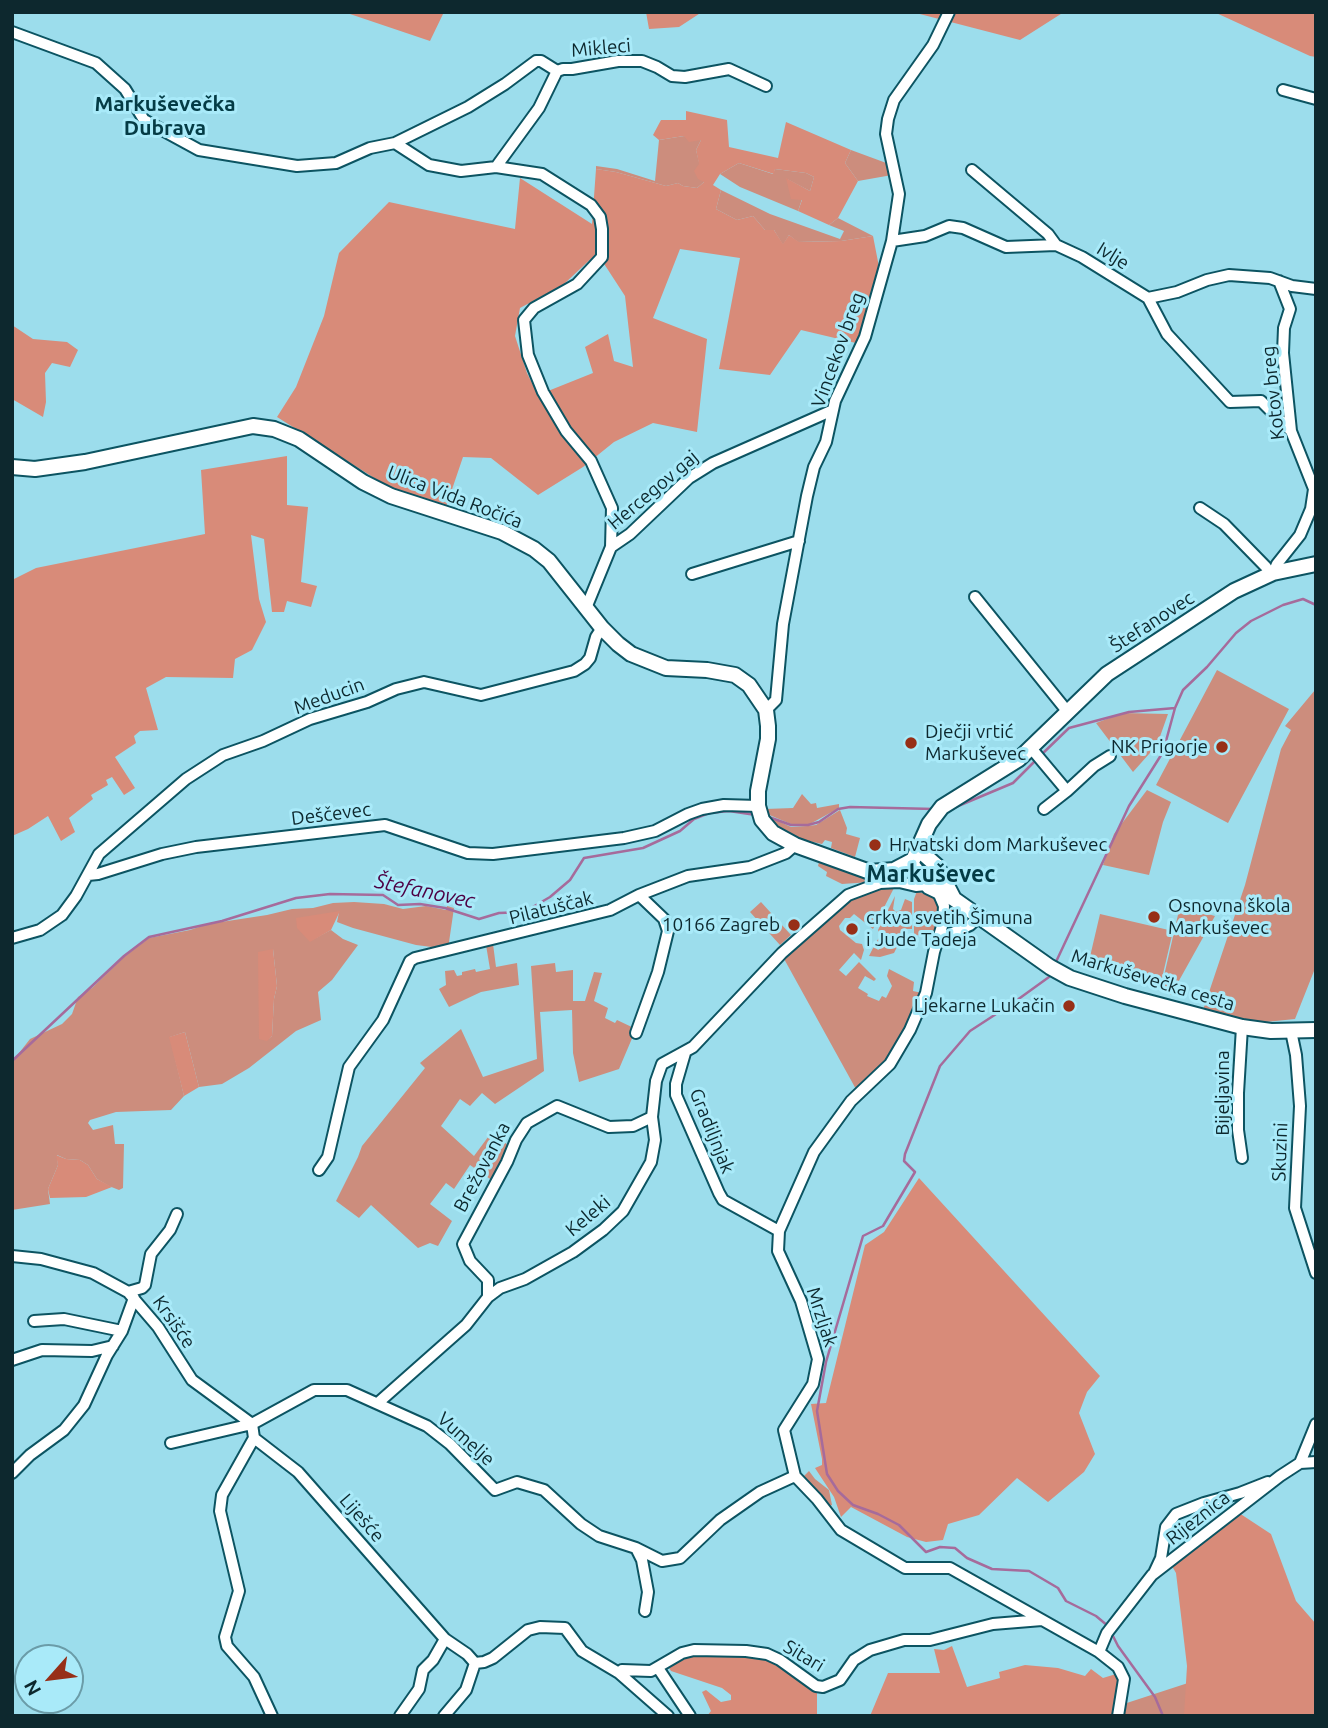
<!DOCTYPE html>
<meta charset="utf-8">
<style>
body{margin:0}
#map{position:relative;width:1328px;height:1728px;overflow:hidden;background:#9cddec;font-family:Ubuntu,sans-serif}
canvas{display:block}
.frame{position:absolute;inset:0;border:14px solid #0d282e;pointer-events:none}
.north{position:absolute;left:14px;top:1644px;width:70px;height:70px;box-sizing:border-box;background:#a9eaf9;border:2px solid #6b9ca8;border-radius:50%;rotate:242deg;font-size:19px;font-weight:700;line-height:28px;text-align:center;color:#0d282e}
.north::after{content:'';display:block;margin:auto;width:24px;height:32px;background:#972f17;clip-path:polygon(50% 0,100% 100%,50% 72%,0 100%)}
</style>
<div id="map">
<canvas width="1328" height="1728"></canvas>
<div class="frame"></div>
<div class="north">N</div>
</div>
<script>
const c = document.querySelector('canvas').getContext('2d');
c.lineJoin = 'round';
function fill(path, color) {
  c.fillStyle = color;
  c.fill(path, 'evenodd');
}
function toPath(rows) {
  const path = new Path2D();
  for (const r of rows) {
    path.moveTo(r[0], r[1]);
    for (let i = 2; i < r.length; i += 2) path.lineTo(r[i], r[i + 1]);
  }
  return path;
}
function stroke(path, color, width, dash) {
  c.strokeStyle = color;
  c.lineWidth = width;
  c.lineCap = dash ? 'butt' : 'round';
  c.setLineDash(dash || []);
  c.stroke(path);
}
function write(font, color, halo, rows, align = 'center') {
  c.font = font + ' Ubuntu,sans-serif';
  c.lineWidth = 6;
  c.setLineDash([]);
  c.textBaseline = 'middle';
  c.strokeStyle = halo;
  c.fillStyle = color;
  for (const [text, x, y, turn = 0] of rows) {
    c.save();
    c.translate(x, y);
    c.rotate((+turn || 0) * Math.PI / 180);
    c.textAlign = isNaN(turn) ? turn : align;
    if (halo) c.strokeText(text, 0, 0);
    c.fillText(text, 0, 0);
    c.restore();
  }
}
fill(toPath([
 [684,136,701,140,696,150,704,182,697,188,683,186,678,183,666,186,616,172,596,169,596,166,617,169,655,181,659,140],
 [851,150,889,164,892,175,858,181,845,163],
 [739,163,773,174,775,169,806,173,814,177,810,191,787,179,802,199,798,211,740,187,720,174],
 [721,190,770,214,840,239,844,231,829,225,838,218,873,236,841,241,798,242,789,235,783,245,774,230,765,230,753,216,737,220,716,209],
 [1217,670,1289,709,1228,823,1156,785],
 [1316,679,1316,966,1295,1019,1256,1023,1203,1010,1245,885,1281,749,1291,730,1285,726,1315,690],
 [1123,713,1168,714,1157,745,1133,772,1096,723],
 [1147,790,1171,802,1163,822,1149,875,1103,865,1114,834],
 [802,794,811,804,816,803,817,808,839,804,839,808,810,824,791,824,767,814,765,809,793,808],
 [840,810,847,828,846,834,860,838,855,857,831,848,832,842,825,840,822,844,795,838,769,822,772,818,791,827,807,826,816,825],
 [819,862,870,878,871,882,842,884,826,876,827,872,818,866],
 [895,886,873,929,854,914,850,918,845,918,839,926,840,930,856,943,862,944,864,950,861,960,854,953,839,970,846,976,859,962,876,979,874,981,865,976,858,988,868,994,867,996,879,1001,882,996,886,998,892,986,887,976,889,969,914,982,913,991,922,993,919,1002,890,1057,857,1091,783,957,856,895,864,891],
 [917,891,935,898,940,909,937,930,932,936,914,935,914,899],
 [895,896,893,909,896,912,901,910,905,899,912,902,912,929,907,929,906,934,903,936,880,935,878,930],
 [354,902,384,904,403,909,426,906,446,910,447,906,454,908,448,949,416,945,353,928,337,922,339,912,310,941,331,930,343,939,358,945,332,980,318,992,321,1020,296,1031,249,1068,222,1084,199,1087,185,1032,170,1037,184,1096,171,1110,116,1112,90,1120,88,1123,93,1130,113,1125,115,1144,124,1144,123,1188,119,1190,109,1186,97,1179,88,1165,80,1160,66,1159,57,1155,58,1165,48,1189,50,1204,12,1210,12,1062,30,1039,62,1024,72,1014,78,997,92,988,124,957,149,938,190,930,208,924,267,915,292,909,313,908,333,903],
 [273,949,277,986,274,999,272,1036,267,1040],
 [761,902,791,935,780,945,750,912],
 [1180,906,1215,916,1171,995,1161,989],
 [948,907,968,920,951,930,948,927],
 [1100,914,1173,931,1162,978,1089,961],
 [879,938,901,939,894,953,880,957,869,956,874,946,878,950,881,948,881,945,876,942],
 [493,944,496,967,517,963,519,985,481,992,449,1007,439,989,446,985,445,971,454,970,457,976,462,975,462,972,475,969,476,972,490,969,486,945],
 [555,963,556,972,573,970,573,1001,585,1001,594,972,602,973,594,1001,608,1008,605,1018,615,1023,617,1020,636,1029,619,1069,579,1082,573,1053,572,1010,540,1012,544,1071,495,1104,482,1093,470,1106,460,1099,441,1126,474,1156,491,1133,511,1147,493,1181,470,1165,454,1189,446,1183,430,1204,452,1221,438,1246,430,1243,418,1248,371,1205,359,1218,336,1201,358,1157,362,1146,425,1068,420,1063,461,1029,483,1077,537,1059,531,966],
 [809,1471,815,1479,829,1490,832,1505,828,1507,823,1498,804,1476],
 [1240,1666,1316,1716,1087,1716]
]), '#cc8d7d');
fill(toPath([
 [344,12,444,12,430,41],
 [646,12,702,12,679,27,649,29],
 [912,12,1064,12,1020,40],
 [1214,12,1316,12,1316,57,1310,56],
 [686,111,727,120,729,147,778,158,786,122,851,150,845,163,858,181,838,218,829,225,798,211,802,200,791,199,786,178,810,191,814,177,806,173,775,169,774,174,739,163,720,174,713,185,721,190,716,209,737,220,753,216,765,230,774,230,783,244,789,235,799,242,841,241,873,236,880,272,856,343,801,330,770,375,719,369,740,258,680,249,653,318,707,339,697,432,653,423,614,442,583,467,538,495,491,458,463,457,446,507,387,486,277,417,296,387,324,316,339,253,389,202,515,229,520,178,592,224,596,169,616,172,666,186,678,183,683,186,697,188,704,182,698,179,694,171,699,164,696,150,701,140,689,142,684,136,659,140,653,135,661,120,686,120],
 [597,253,625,296,633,367,614,361,608,334,585,347,593,373,538,395,527,373,515,336,520,308,563,285],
 [12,325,33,339,67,342,78,350,70,367,52,363,45,373,46,402,43,417,12,399],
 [287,456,287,505,308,507,301,582,317,586,311,607,287,601,284,612,272,612,264,539,251,535,259,599,266,622,252,650,235,659,233,678,166,677,146,688,158,730,140,731,134,736,136,743,115,757,135,788,124,795,112,777,106,780,108,785,91,795,93,799,69,818,75,832,61,841,48,816,28,829,12,836,12,580,36,568,205,534,201,470],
 [340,911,331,930,310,942,297,928,296,918],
 [273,949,277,986,274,999,272,1036,267,1041,259,1039,258,952],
 [185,1032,199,1087,184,1096,169,1037],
 [56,1155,66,1159,80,1160,88,1165,97,1179,112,1187,86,1197,50,1198,48,1189,58,1165],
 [919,1178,1100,1376,1087,1392,1079,1413,1095,1454,1084,1472,1048,1502,1017,1478,979,1515,948,1524,943,1540,926,1542,907,1537,851,1507,841,1517,834,1497,815,1468,822,1465,822,1459,811,1404,826,1403,865,1245,884,1232],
 [1236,1511,1271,1534,1296,1601,1316,1624,1316,1716,1184,1716,1187,1666,1176,1573,1169,1561],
 [952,1646,967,1687,1000,1678,999,1672,1025,1665,1058,1668,1085,1676,1091,1669,1103,1678,1116,1674,1119,1693,1114,1716,870,1716,888,1673,940,1673,934,1649,944,1650],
 [693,1653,768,1657,817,1689,817,1716,707,1716,711,1711,702,1692,706,1690,721,1702,731,1700,731,1695,722,1688,671,1671,668,1666]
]), '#d88b79');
stroke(toPath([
 [1040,756,1069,728,1129,712,1175,708,1183,690,1207,667,1236,633,1251,621,1283,605,1303,599,1316,605],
 [951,809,1013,783,1035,761],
 [766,816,791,825,808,825,819,822,838,809,850,807,934,809],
 [1055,964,1129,806,1163,752,1175,708],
 [1051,973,1049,977,1013,1003,970,1031,940,1066,905,1154,904,1161,915,1172,883,1226,863,1236,826,1362,817,1411,827,1474,838,1491,853,1505,878,1514,899,1525,926,1552,940,1547,955,1548,967,1558,992,1569,1029,1571,1058,1588,1066,1601,1096,1616,1108,1626],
 [12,1061,124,956,149,937,222,921,296,898,330,894,383,895,398,905,420,904,445,908,479,919,499,913,524,912,550,897,570,880,584,858,643,848,680,831,694,819,709,813,729,811,756,815],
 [1111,1632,1118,1646,1155,1697,1163,1716]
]), '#a66b9b', 2.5);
const street = toPath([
 [12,32,96,63,125,89,144,120,199,150,297,166,336,163,370,148,395,143,429,165,461,171,496,167,542,174,591,205,600,217,602,229,602,257,577,284,534,308,524,320,528,355,543,392,566,431,591,461,612,508,611,547,586,608],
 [1283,90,1316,99],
 [395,143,468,107,505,84,536,61,541,61,557,71],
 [496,167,539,108,557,71,563,69,572,69,618,61,642,61,657,67,672,76,685,77,729,69,766,86],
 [972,170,1048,234,1056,245],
 [892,241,925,236,949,226,963,228,1006,247,1056,245,1082,257,1148,298,1177,292,1207,280,1229,275,1270,278,1292,286,1316,289],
 [1148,298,1167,334,1230,402,1261,401,1291,431],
 [1200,508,1224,524,1266,567,1270,574],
 [611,547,630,534,689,478,713,463,833,410],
 [1273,573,1277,564,1300,535,1311,509,1314,489,1291,431,1283,353,1284,328,1290,309,1279,281],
 [692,574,799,541],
 [975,597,1067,711],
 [766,710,776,700,783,624,807,496,814,467,826,442,835,401,865,337,892,241,899,194,886,134,888,119,894,100,933,45,949,12],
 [1031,748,1067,791,1044,809],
 [1067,791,1094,766,1110,756],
 [88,875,98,874,162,854,196,847,385,825,468,853,493,854,624,838,655,831,688,814,702,809,724,805,758,806],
 [938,892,944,906,943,923,934,952,926,993,910,1030,890,1064,851,1101,814,1152,779,1231,778,1251,801,1301,818,1359,813,1384,784,1430,795,1476,817,1499,841,1530,905,1568,950,1568,1099,1652,1118,1667,1124,1679,1118,1716],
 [12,938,40,930,62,915,76,896,99,854,186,779,223,755,263,741,310,719,367,702,396,689,424,682,481,695,574,671,585,664,590,658,596,637,602,628],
 [939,939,970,925,979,917],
 [1242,1027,1238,1093,1238,1130,1242,1158],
 [1291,1031,1296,1055,1300,1106,1295,1208,1316,1273],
 [636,1033,658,972,668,931,664,919,639,895],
 [685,1053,676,1084,676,1095,719,1193,723,1200,779,1231],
 [319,1170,328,1157,349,1067,383,1020,410,961,415,958,610,910,639,895,688,876,750,867,786,853,795,845],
 [12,1256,41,1259,93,1273,128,1292,158,1327,192,1380,252,1424,314,1390,347,1390,427,1426,450,1444,495,1490,517,1482,544,1490,581,1524,599,1536,636,1548,662,1561,680,1558,720,1520,760,1492,795,1476],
 [128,1292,142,1288,145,1285,151,1254,170,1230,177,1214],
 [488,1297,500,1288,525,1279,573,1252,603,1230,623,1211,651,1162,655,1140,652,1117,656,1081,662,1064,693,1047,782,953,848,895,880,883,899,882,916,886,926,885],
 [34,1321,64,1319,122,1331],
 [12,1360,42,1350,92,1351,113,1346],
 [379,1402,466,1325,488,1297,488,1280,470,1261,463,1244,507,1162,516,1140,527,1123,557,1106,609,1127,633,1126,652,1117],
 [254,1438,222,1495,220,1511,239,1591,225,1637,227,1646,254,1677,272,1716],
 [171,1443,252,1424,254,1438,298,1472,445,1639,467,1654,475,1663,484,1662,493,1658,528,1630,540,1627,565,1628,582,1651,619,1673,668,1716],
 [1300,1463,1316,1424],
 [12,1473,30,1455,64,1430,84,1405,107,1355,122,1331,134,1298],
 [636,1548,642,1560,648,1592,645,1611],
 [1154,1573,1161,1558,1166,1527,1176,1514,1204,1503,1240,1493,1268,1482],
 [1099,1652,1107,1633,1152,1575,1280,1476,1300,1463,1316,1462],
 [658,1668,690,1716],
 [619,1673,622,1670,651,1671,682,1653,694,1650,746,1651,767,1654,780,1660,816,1686,823,1687,840,1680,854,1660,870,1650,904,1640,930,1640,993,1624,1042,1620],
 [400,1716,419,1689,423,1670,433,1660,445,1639],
 [444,1716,466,1690,475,1663]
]);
const secondary = toPath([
 [12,467,35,469,85,462,253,426,274,429,299,439,363,482,391,496,502,532,534,549,549,561,602,628,618,644,631,654,666,668,707,670,735,675,749,685,766,710,768,726,768,739,758,791,758,806,762,820,773,833,795,845,870,872,894,870,913,860,929,824,942,807,1019,759,1107,674,1234,591,1273,573,1316,564],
 [919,850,937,866,954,899],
 [910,862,929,887,954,899,1050,967,1070,978,1125,996,1242,1027,1271,1031,1316,1030]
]);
stroke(street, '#0c5462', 14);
stroke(secondary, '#0c5462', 18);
stroke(street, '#fff', 10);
stroke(secondary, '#fff', 14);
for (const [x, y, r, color] of [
 [911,743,7,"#972f17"],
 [1222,747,7,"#972f17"],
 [875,845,7,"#972f17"],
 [1154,917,7,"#972f17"],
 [794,925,7,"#972f17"],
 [852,929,7,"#972f17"],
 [1069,1006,7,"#972f17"]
]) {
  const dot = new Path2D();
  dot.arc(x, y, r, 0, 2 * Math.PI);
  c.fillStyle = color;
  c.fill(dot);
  stroke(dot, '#a9eaf9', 2.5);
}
write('19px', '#0d282e', '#a9eaf9', [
 ["Mikleci",601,48,-5],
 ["Ivlje",1113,256,32],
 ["Vincekov breg",838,350,-70],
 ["Kotov breg",1273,393,-96],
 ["Hercegov gaj",653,490,-40],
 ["Ulica Vida Ročića",455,497,21],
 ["Štefanovec",1152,622,-33],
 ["Meducin",329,696,-20],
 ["Deščevec",331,814,-7],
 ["Pilatuščak",551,908,-14],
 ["Markuševečka cesta",1153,980,17],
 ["Bijeljavina",1223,1093,-90],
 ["Gradiljnjak",712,1131,68],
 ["Skuzini",1280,1152,-88],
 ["Brežovanka",482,1167,-62],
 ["Keleki",588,1216,-40],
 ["Mrzljak",822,1317,72],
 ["Krsišće",174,1322,55],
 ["Vumelje",466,1439,42],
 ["Liješće",362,1518,49],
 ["Rijeznica",1198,1518,-38],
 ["Sitari",804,1656,31]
]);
write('19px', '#0d282e', '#a9eaf9', [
 ["Dječji vrtić",925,732],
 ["Markuševec",925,754],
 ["NK Prigorje",1208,747,"right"],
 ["Hrvatski dom Markuševec",889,845],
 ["Osnovna škola",1168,906],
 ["Markuševec",1168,928],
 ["crkva svetih Šimuna",866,918],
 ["i Jude Tadeja",866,940],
 ["10166 Zagreb",780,925,"right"],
 ["Ljekarne Lukačin",1055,1006,"right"]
], 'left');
write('bold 21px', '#043b45', '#a9eaf9', [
 ["Markuševečka",165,104],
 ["Dubrava",165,128]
]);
write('italic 21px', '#4d0144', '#a9eaf9', [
 ["Štefanovec",425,891,12]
]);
write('bold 23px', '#043b45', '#a9eaf9', [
 ["Markuševec",931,874]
]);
</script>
